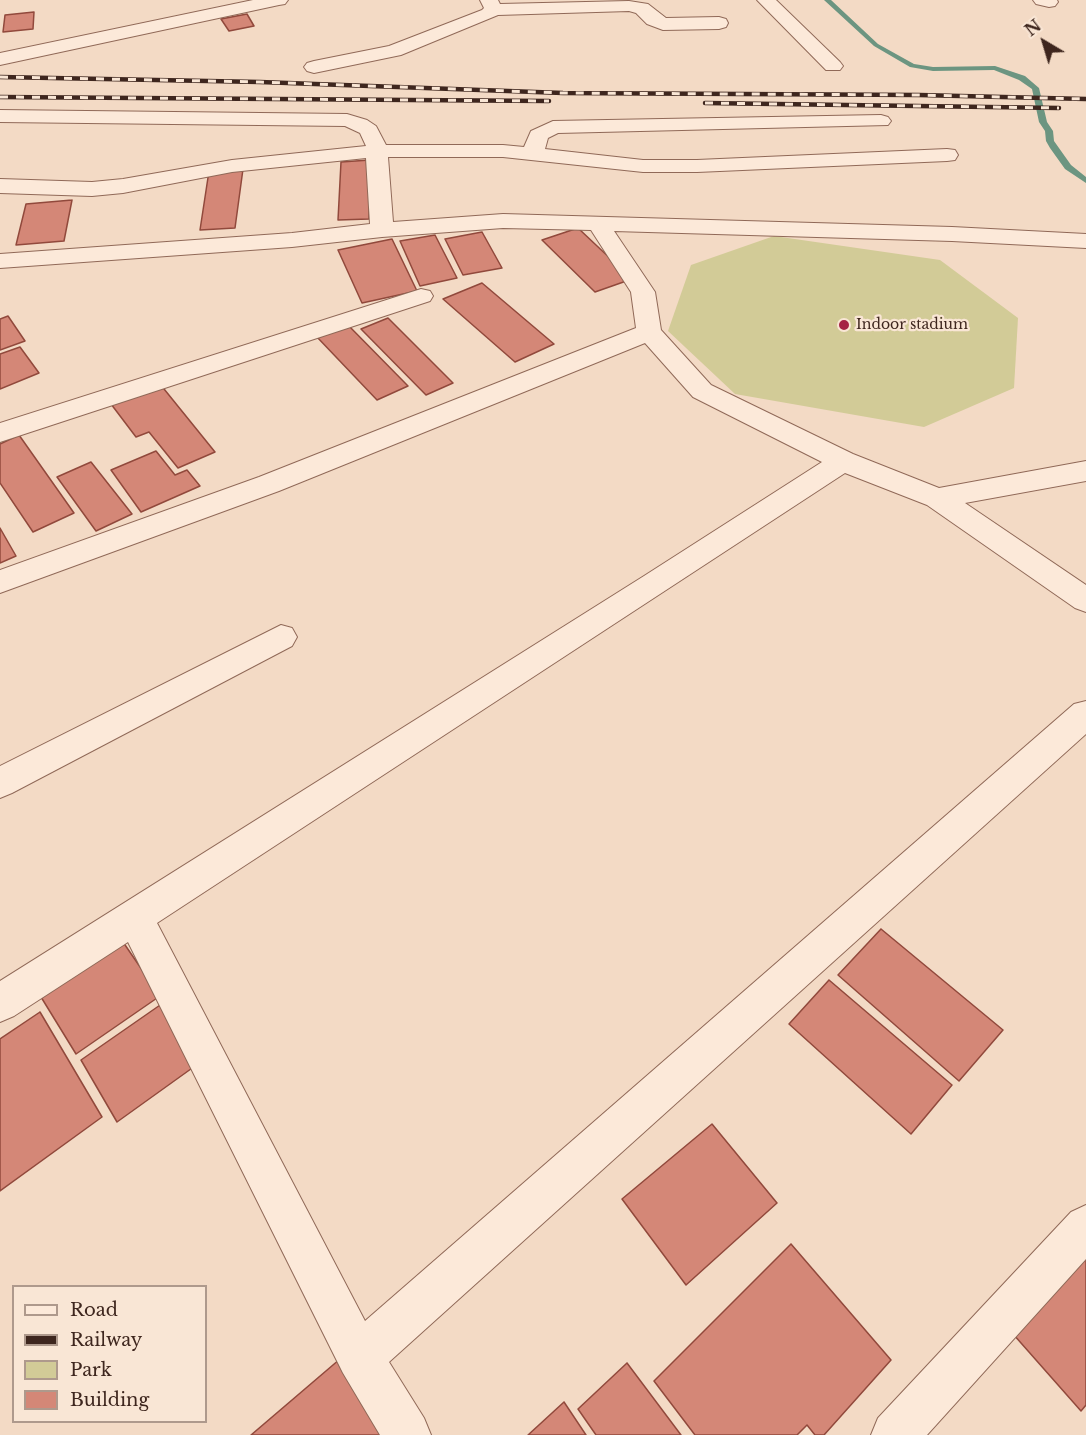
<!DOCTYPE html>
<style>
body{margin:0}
#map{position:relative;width:1086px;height:1435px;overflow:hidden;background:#f3dac5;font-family:"Libre Baskerville",serif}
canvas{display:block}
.legend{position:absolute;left:12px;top:1285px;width:195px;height:138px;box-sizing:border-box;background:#f9e6d5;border:2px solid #ae998c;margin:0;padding:8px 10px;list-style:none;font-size:18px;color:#3e261e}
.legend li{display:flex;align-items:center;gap:12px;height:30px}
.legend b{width:30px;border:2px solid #ae998c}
.north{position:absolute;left:1014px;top:12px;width:60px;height:60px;-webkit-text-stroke:4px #f9e6d5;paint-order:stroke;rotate:322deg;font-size:16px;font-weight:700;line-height:24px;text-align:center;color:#3e261e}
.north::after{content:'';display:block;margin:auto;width:21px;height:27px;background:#3e261e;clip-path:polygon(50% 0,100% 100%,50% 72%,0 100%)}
</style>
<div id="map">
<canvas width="1086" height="1435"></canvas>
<ul class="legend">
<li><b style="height:8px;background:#fce9d9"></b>Road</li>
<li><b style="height:8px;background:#3e261e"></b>Railway</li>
<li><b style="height:16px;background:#d2cb97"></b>Park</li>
<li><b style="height:16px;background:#d48777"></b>Building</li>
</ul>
<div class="north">N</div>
</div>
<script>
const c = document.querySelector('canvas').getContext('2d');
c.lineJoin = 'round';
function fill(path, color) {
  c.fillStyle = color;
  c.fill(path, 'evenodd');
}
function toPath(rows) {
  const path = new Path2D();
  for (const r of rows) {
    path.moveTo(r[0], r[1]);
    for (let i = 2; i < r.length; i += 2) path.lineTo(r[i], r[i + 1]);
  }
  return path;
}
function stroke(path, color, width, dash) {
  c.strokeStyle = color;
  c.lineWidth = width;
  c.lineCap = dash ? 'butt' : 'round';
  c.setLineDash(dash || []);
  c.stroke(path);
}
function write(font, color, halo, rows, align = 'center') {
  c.font = font + ' "Libre Baskerville",serif';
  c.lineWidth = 4.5;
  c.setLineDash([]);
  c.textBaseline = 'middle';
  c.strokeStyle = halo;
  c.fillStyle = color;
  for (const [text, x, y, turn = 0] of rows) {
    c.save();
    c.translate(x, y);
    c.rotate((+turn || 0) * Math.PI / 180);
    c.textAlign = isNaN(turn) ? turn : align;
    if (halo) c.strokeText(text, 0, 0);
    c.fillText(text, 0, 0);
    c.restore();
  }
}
fill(toPath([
 [774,236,940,260,1018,318,1014,388,924,427,735,394,668,331,691,265]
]), '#d2cb97');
fill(toPath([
 [824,0,831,0,878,44,914,64,933,67,995,66,1025,76,1039,88,1047,122,1053,131,1054,141,1071,165,1086,177,1086,183,1065,169,1050,148,1046,141,1045,131,1039,122,1032,89,1019,80,994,70,933,71,910,67,874,46,824,0]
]), '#6c9581');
const building = toPath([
 [34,12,33,29,3,32,5,15,34,12],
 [247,14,254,26,229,31,221,19,247,14],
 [370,160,369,219,338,220,341,162,370,160],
 [243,169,235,228,200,230,209,171,243,169],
 [72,200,64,241,16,245,26,204,72,200],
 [578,228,632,279,595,292,542,240,578,228],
 [482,232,502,268,463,275,445,239,482,232],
 [435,235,457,278,420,286,400,241,435,235],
 [392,239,417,291,362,303,338,250,392,239],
 [482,283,554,344,515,362,443,299,482,283],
 [8,316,25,341,0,350,0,319,8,316],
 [388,318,453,383,426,395,361,329,388,318],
 [346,323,408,386,377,400,316,336,346,323],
 [20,347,39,373,0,389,0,354,20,347],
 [160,384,215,452,178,468,149,432,136,437,111,404,160,384],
 [19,435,74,513,33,532,0,483,0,444,19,435],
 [156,451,175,475,187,470,200,486,141,512,111,470,156,451],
 [91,462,132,514,96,531,57,477,91,462],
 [0,528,16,556,0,563,0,528],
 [881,929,1003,1030,959,1081,838,975,881,929],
 [123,942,160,996,76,1054,41,997,123,942],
 [829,980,952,1085,911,1134,789,1024,829,980],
 [163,1003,202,1061,117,1122,81,1060,163,1003],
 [40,1012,102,1117,0,1191,0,1039,40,1012],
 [712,1124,777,1203,686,1285,622,1199,712,1124],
 [791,1244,891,1360,824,1435,815,1435,807,1425,797,1435,695,1435,654,1381,791,1244],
 [1086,1248,1086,1405,1081,1411,1006,1326,1086,1248],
 [347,1353,398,1435,251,1435,347,1353],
 [627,1363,681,1435,596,1435,578,1409,627,1363],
 [564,1402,586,1435,528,1435,564,1402]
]);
fill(building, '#d48777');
stroke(building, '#91493c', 1.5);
const minor = toPath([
 [253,0,288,0,285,4,279,5,0,65,0,53,253,0],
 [480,0,498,0,500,4,629,1,648,4,666,18,719,17,726,19,728,23,726,27,719,29,663,30,647,24,636,13,629,11,498,15,401,55,314,73,307,71,304,67,307,63,314,61,389,46,482,10,484,8,480,0],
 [757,0,776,0,840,62,843,66,840,70,826,70,757,0],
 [1033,0,1057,0,1058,2,1055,6,1049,7,1036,4,1033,0],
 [0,110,347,114,367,120,376,126,386,145,503,145,524,147,531,131,553,121,881,115,888,117,891,121,888,125,558,133,548,138,545,149,643,160,697,160,947,149,955,150,958,155,955,160,947,161,697,172,643,172,503,157,388,157,393,222,503,214,952,227,1086,234,1086,248,952,241,614,231,655,292,661,330,711,385,853,454,939,488,1086,461,1086,481,965,503,1086,585,1086,612,1075,608,927,505,845,473,157,923,365,1321,1074,704,1086,701,1086,734,389,1362,424,1418,431,1435,380,1435,343,1373,128,942,14,1016,0,1022,0,981,644,576,822,462,693,397,645,343,279,491,0,593,0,570,259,477,636,328,631,292,591,230,503,228,382,237,292,247,0,268,0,254,292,233,370,224,366,158,232,172,123,193,92,196,0,193,0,179,92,182,123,179,232,160,366,146,360,133,345,126,0,122,0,110],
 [421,289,430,291,433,296,430,301,0,442,0,423,421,289],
 [281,625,292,628,297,637,292,646,12,793,0,798,0,766,281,625],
 [1086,1205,1086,1259,927,1435,871,1435,878,1418,1071,1212,1086,1205]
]);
stroke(minor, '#906958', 2);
fill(minor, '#fce9d9');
const rail = toPath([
 [0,77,260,82,563,93,919,95,1086,99],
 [0,97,549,101],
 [705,103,1059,108]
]);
stroke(rail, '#3e261e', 4.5);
stroke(rail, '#f9e6d5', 3, [8]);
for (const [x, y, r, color] of [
 [844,325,6,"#a52243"]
]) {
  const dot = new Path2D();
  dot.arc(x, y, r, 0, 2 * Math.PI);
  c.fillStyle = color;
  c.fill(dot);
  stroke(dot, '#f9e6d5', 2);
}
write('14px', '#3e261e', '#f9e6d5', [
 ["Indoor stadium",856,325]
], 'left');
</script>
